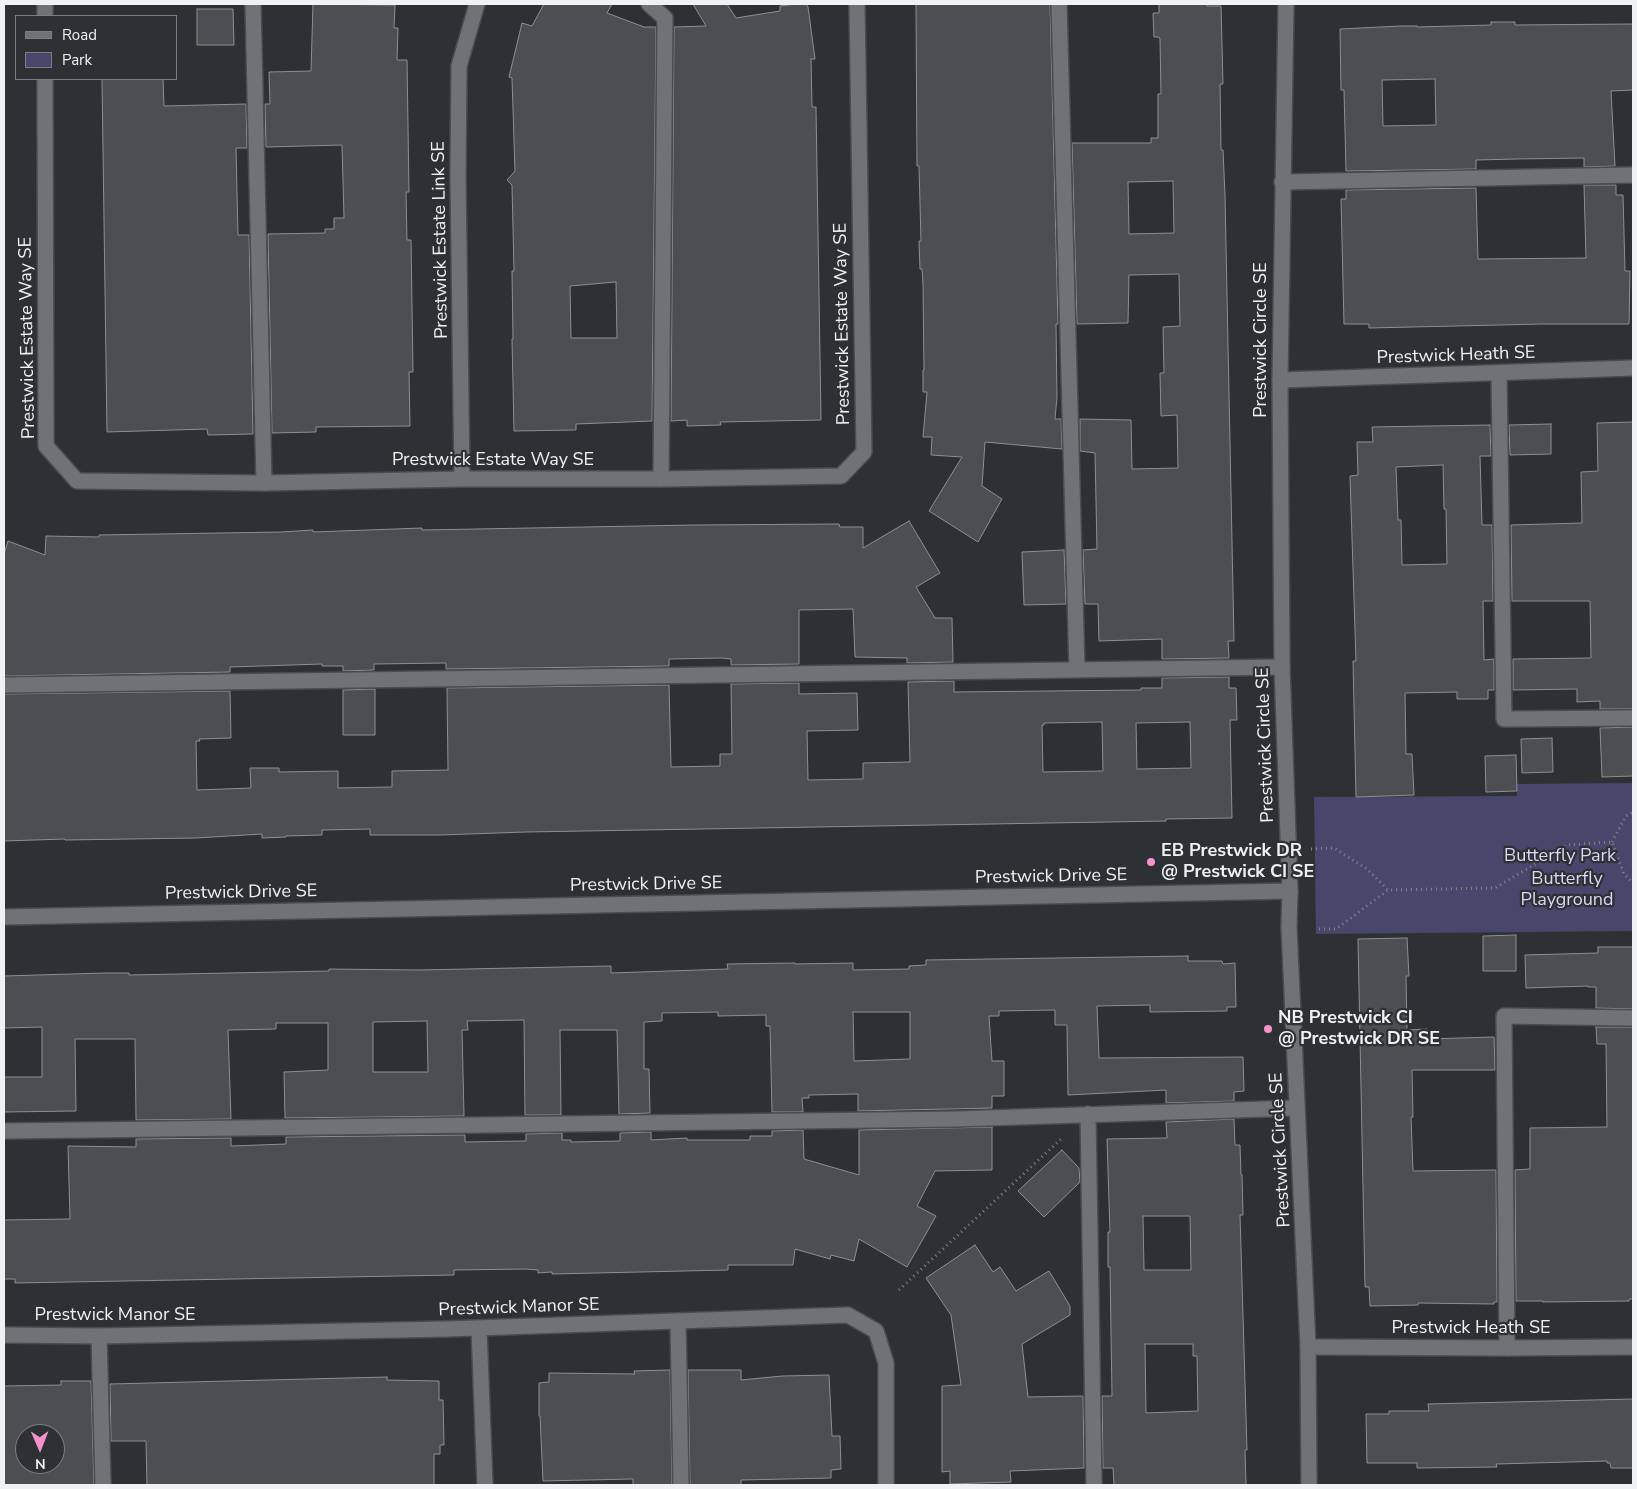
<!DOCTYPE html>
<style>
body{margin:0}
#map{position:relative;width:1637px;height:1489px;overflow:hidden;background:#2e3133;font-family:"Nunito Sans",sans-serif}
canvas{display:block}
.frame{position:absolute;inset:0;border:5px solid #eff1f3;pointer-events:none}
.legend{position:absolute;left:15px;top:15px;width:162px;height:65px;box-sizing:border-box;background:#2e3133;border:1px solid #7b7e80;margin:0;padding:6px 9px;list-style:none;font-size:15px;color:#eff1f3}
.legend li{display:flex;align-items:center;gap:10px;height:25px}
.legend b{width:25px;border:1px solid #7b7e80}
.north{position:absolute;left:15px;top:1424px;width:50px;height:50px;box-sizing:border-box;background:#2e3133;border:1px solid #7b7e80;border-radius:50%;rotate:179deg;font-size:14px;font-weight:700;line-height:20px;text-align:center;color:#eff1f3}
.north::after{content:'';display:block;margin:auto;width:18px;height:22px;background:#f790cd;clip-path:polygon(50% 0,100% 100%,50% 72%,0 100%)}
</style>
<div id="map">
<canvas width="1637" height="1489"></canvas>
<div class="frame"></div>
<ul class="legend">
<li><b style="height:6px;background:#6f7375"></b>Road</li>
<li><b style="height:14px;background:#47476c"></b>Park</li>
</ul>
<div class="north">N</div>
</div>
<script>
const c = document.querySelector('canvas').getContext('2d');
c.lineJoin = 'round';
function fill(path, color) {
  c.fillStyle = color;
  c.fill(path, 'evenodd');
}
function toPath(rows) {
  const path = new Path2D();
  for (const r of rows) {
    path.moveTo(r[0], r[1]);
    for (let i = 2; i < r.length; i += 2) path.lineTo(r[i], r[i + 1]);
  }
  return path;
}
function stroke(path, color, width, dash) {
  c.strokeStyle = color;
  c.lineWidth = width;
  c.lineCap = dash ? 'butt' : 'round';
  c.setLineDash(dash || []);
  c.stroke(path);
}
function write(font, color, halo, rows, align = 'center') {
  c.font = font + ' "Nunito Sans",sans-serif';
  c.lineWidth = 4.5;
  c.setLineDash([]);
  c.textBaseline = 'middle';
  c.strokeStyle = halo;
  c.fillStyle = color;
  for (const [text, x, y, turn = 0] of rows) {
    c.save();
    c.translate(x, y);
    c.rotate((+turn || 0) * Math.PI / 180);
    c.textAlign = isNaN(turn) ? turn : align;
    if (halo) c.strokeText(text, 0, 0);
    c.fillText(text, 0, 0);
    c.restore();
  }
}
fill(toPath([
 [1633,783,1633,931,1316,934,1314,797,1517,796,1517,784]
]), '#47476c');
const building = toPath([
 [313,4,395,5,394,28,398,28,397,60,407,60,409,192,406,192,407,240,411,240,413,372,409,372,410,426,316,427,316,432,272,433,268,234,325,233,325,229,334,229,334,218,344,218,342,145,266,147,265,104,270,104,269,72,311,71,313,4],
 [544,4,612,4,607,13,644,27,656,27,652,421,576,424,576,430,514,431,512,339,513,339,512,271,514,271,512,185,507,180,515,171,512,78,509,77,522,23,532,26,544,4],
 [616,282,617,338,571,338,570,286,616,282],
 [693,4,727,4,736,18,780,11,780,6,796,4,806,4,808,7,815,59,811,59,812,107,816,107,821,420,720,422,721,425,687,426,687,420,671,421,674,27,706,26,693,4],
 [916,4,1050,4,1058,324,1056,324,1057,397,1055,419,1061,419,1062,449,985,442,982,486,1002,499,978,542,929,511,962,457,931,455,932,437,923,437,927,392,923,392,923,370,924,370,923,284,922,269,920,269,919,241,921,241,919,166,917,166,916,4],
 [1159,4,1207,4,1207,6,1221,6,1223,84,1220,84,1221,150,1223,150,1225,196,1234,641,1228,641,1229,658,1162,659,1162,639,1099,641,1098,604,1085,604,1083,550,1097,549,1095,453,1080,451,1080,419,1131,420,1132,469,1178,468,1177,415,1161,416,1160,373,1164,373,1163,327,1180,326,1179,274,1129,275,1128,323,1077,324,1072,143,1151,143,1151,138,1158,138,1158,94,1161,94,1160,39,1159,37,1154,37,1153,13,1159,13,1159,4],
 [1173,181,1174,233,1129,234,1128,182,1173,181],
 [197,9,233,9,234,45,197,45,197,9],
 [1491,22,1515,22,1515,25,1633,24,1633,90,1611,91,1615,166,1584,167,1584,158,1516,159,1476,160,1476,169,1346,171,1344,90,1341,90,1340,29,1401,26,1417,26,1417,27,1491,25,1491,22],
 [1435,79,1436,125,1383,126,1382,80,1435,79],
 [102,79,163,79,164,106,246,104,247,148,236,148,238,235,249,235,253,434,208,435,207,429,107,432,102,79],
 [1584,185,1616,185,1616,195,1623,195,1625,271,1630,271,1629,324,1542,324,1369,328,1369,324,1344,324,1341,199,1346,199,1346,190,1476,188,1478,259,1586,258,1584,185],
 [1633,422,1633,709,1600,709,1600,701,1577,702,1577,689,1513,690,1513,659,1591,658,1590,601,1512,601,1511,525,1582,523,1581,472,1598,471,1597,423,1633,422],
 [1551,424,1551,454,1510,455,1509,425,1551,424],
 [1490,425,1491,456,1480,456,1482,525,1492,525,1493,601,1483,601,1484,660,1494,659,1494,690,1488,690,1488,699,1457,699,1457,692,1405,693,1406,754,1412,754,1414,795,1356,797,1353,661,1356,661,1350,476,1358,475,1357,442,1373,442,1372,427,1490,425],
 [1443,465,1444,509,1446,509,1447,564,1402,565,1401,520,1398,520,1396,467,1443,465],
 [909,521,940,573,916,587,935,618,952,618,953,662,907,663,907,658,855,657,853,609,799,610,799,664,731,665,731,659,722,658,669,659,669,666,446,669,446,663,374,664,374,670,343,671,343,666,322,666,322,664,230,667,230,672,4,676,4,554,8,541,45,555,46,536,99,537,99,535,281,532,313,530,313,532,422,528,422,530,694,525,839,524,840,527,863,527,863,548,909,521],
 [1064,550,1066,604,1024,605,1022,552,1064,550],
 [1229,677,1229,688,1236,688,1237,720,1230,720,1232,818,1166,819,1166,821,526,832,440,835,370,835,370,829,322,830,322,835,286,836,286,837,262,838,262,834,196,838,65,840,65,839,4,841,4,694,230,691,231,738,199,739,200,741,196,741,197,790,251,788,250,768,279,768,279,772,338,771,338,788,392,787,392,771,448,770,447,688,669,685,671,767,720,766,720,754,732,754,731,684,799,683,799,694,857,693,858,730,807,731,808,780,863,779,863,763,910,762,908,682,954,681,954,692,1141,690,1141,688,1162,688,1162,678,1229,677],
 [1102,722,1103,771,1043,772,1042,725,1044,725,1044,723,1102,722],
 [1190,722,1191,768,1137,769,1136,723,1190,722],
 [375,689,375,735,343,735,343,690,375,689],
 [1633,727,1633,776,1602,777,1600,728,1633,727],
 [1552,738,1553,772,1522,773,1521,739,1552,738],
 [1516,755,1517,791,1486,792,1485,756,1516,755],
 [1516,935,1516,971,1483,971,1483,936,1516,935],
 [1407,938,1409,976,1406,976,1407,1030,1427,1029,1427,1039,1494,1037,1495,1070,1412,1070,1413,1117,1411,1117,1413,1171,1496,1170,1497,1302,1494,1302,1494,1304,1418,1303,1418,1305,1370,1306,1369,1287,1365,1287,1358,939,1407,938],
 [1598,947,1633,947,1633,1009,1596,1008,1596,987,1588,987,1588,986,1526,988,1525,955,1598,953,1598,947],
 [1188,956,1188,961,1222,961,1223,964,1235,963,1236,1007,1227,1007,1227,1011,1150,1012,1150,1005,1097,1006,1099,1058,1243,1057,1244,1091,1234,1092,1234,1101,1166,1103,1166,1090,1068,1095,1067,1025,1055,1025,1055,1010,999,1011,999,1016,989,1016,992,1061,1004,1061,1004,1096,992,1096,992,1108,858,1111,858,1094,809,1095,809,1098,802,1098,803,1112,772,1112,770,1026,766,1026,766,1015,718,1016,718,1012,662,1013,662,1021,644,1022,644,1069,649,1069,650,1113,619,1114,617,1030,560,1030,561,1115,525,1115,524,1020,467,1021,468,1030,462,1030,464,1116,285,1118,284,1072,328,1070,328,1023,276,1023,276,1029,228,1030,231,1119,136,1120,135,1039,75,1039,76,1111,4,1112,4,1077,42,1077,42,1027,4,1028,4,976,105,973,129,973,129,975,329,971,329,969,418,970,611,966,611,973,728,969,727,964,795,963,795,964,853,963,853,970,909,969,909,966,926,965,926,960,1188,956],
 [853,1012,910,1012,910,1059,854,1061,853,1012],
 [427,1021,428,1072,373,1072,373,1022,427,1021],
 [1596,1027,1633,1027,1633,1299,1629,1299,1629,1301,1543,1302,1543,1301,1516,1301,1515,1170,1530,1169,1530,1128,1607,1127,1606,1044,1597,1044,1596,1027],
 [1234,1119,1235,1145,1240,1145,1241,1175,1242,1175,1243,1215,1240,1215,1247,1450,1245,1450,1246,1485,1114,1485,1113,1468,1103,1468,1102,1396,1112,1396,1110,1267,1108,1267,1108,1232,1110,1232,1107,1139,1167,1138,1166,1122,1234,1119],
 [1143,1216,1190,1216,1191,1270,1144,1270,1143,1216],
 [1145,1344,1193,1344,1193,1356,1197,1356,1198,1411,1146,1413,1145,1344],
 [992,1127,992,1170,935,1171,917,1206,936,1216,907,1267,859,1239,854,1261,831,1255,830,1259,795,1249,793,1265,728,1265,728,1270,552,1274,552,1272,538,1273,538,1270,525,1269,454,1270,454,1275,15,1283,15,1279,4,1279,4,1220,70,1219,68,1146,136,1147,136,1139,231,1138,231,1146,286,1144,286,1137,465,1135,465,1142,522,1141,526,1141,526,1134,562,1133,562,1140,571,1140,571,1142,620,1141,620,1133,651,1132,651,1140,687,1138,687,1140,750,1140,750,1136,772,1136,772,1131,803,1130,804,1159,859,1175,859,1130,992,1127],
 [1062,1150,1079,1168,1080,1182,1044,1217,1018,1191,1062,1150],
 [975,1245,993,1272,1000,1267,1016,1291,1049,1271,1070,1306,1070,1315,1022,1344,1028,1397,1083,1396,1084,1468,1010,1471,1011,1482,950,1484,950,1471,942,1472,942,1386,961,1385,951,1315,926,1278,975,1245],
 [670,1370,672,1485,633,1485,633,1479,543,1481,540,1416,539,1416,539,1383,549,1382,549,1373,635,1374,634,1371,670,1370],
 [688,1370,741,1370,741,1380,782,1376,829,1375,832,1436,840,1436,841,1469,831,1470,831,1478,741,1480,741,1485,690,1485,688,1370],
 [387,1377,387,1380,439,1381,439,1400,443,1400,444,1445,440,1445,440,1454,434,1454,434,1485,147,1485,146,1441,111,1441,110,1384,387,1377],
 [61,1381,91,1381,94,1485,4,1485,4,1386,61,1385,61,1381],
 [25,1434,55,1434,55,1464,25,1464,25,1434],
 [1633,1399,1633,1468,1611,1468,1610,1463,1607,1463,1607,1461,1496,1464,1497,1467,1417,1468,1417,1463,1367,1463,1366,1414,1389,1414,1389,1411,1429,1411,1428,1404,1633,1399]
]);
fill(building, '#4c4e51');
stroke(building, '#8d8f92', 1);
const service = toPath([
 [253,4,264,483],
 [649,4,665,18,661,479],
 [1059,4,1077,670],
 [1282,182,1633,175],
 [1499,374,1504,719,1633,718],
 [4,685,1282,667],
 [1088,1114,1094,1485],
 [4,1131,956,1119,1297,1108],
 [678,1321,681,1485],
 [99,1336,103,1485],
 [1507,1348,1504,1016,1633,1018]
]);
const minor = toPath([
 [45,4,45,16],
 [45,79,46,446,77,481,264,483,462,479,661,479,841,476,864,452,857,4],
 [1280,380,1633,368],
 [462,479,458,177,459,66,477,4],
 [4,917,1290,891],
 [479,1328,485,1485],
 [4,1335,99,1336,447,1329,848,1315,876,1331,886,1363,886,1485],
 [1308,1347,1507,1348,1633,1347]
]);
const tertiary = toPath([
 [1286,4,1280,380,1282,667,1290,891,1289,927,1308,1347,1309,1485]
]);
stroke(service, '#4a4d4f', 18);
stroke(minor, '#4a4d4f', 18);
stroke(tertiary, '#4a4d4f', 18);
stroke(toPath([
 [1612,842,1626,816,1633,812],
 [1311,849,1334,848,1367,869,1388,890],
 [1319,929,1336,929,1388,890,1495,888,1567,845,1612,842,1624,874,1633,883],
 [899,1290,1061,1139]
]), '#818385', 3, [1, 4]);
stroke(service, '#6f7375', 15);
stroke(minor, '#6f7375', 15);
stroke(tertiary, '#6f7375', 15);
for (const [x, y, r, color] of [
 [1151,862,5,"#f790cd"],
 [1268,1029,5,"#f790cd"]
]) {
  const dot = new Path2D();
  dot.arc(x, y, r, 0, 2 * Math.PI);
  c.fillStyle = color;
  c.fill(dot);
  stroke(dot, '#2e3133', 2);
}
write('18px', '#eff1f3', '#2e3133', [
 ["Prestwick Estate Link SE",441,240,-91],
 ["Prestwick Estate Way SE",843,324,-91],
 ["Prestwick Estate Way SE",28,338,-91],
 ["Prestwick Circle SE",1262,340,-90],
 ["Prestwick Heath SE",1456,356,-2],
 ["Prestwick Estate Way SE",493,461],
 ["Prestwick Circle SE",1266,745,-92],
 ["Prestwick Drive SE",1051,877,-1],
 ["Prestwick Drive SE",646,885,-1],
 ["Prestwick Drive SE",241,893,-1],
 ["Prestwick Circle SE",1281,1150,-93],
 ["Prestwick Manor SE",519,1308,-2],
 ["Prestwick Manor SE",115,1316],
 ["Prestwick Heath SE",1471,1329]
]);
write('bold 18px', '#eff1f3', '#2e3133', [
 ["EB Prestwick DR",1161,852],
 ["@ Prestwick CI SE",1161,873],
 ["NB Prestwick CI",1278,1019],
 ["@ Prestwick DR SE",1278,1040]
], 'left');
write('18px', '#d7d9f7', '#2e3133', [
 ["Butterfly Park",1560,857],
 ["Butterfly",1567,880],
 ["Playground",1567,901]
]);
</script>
